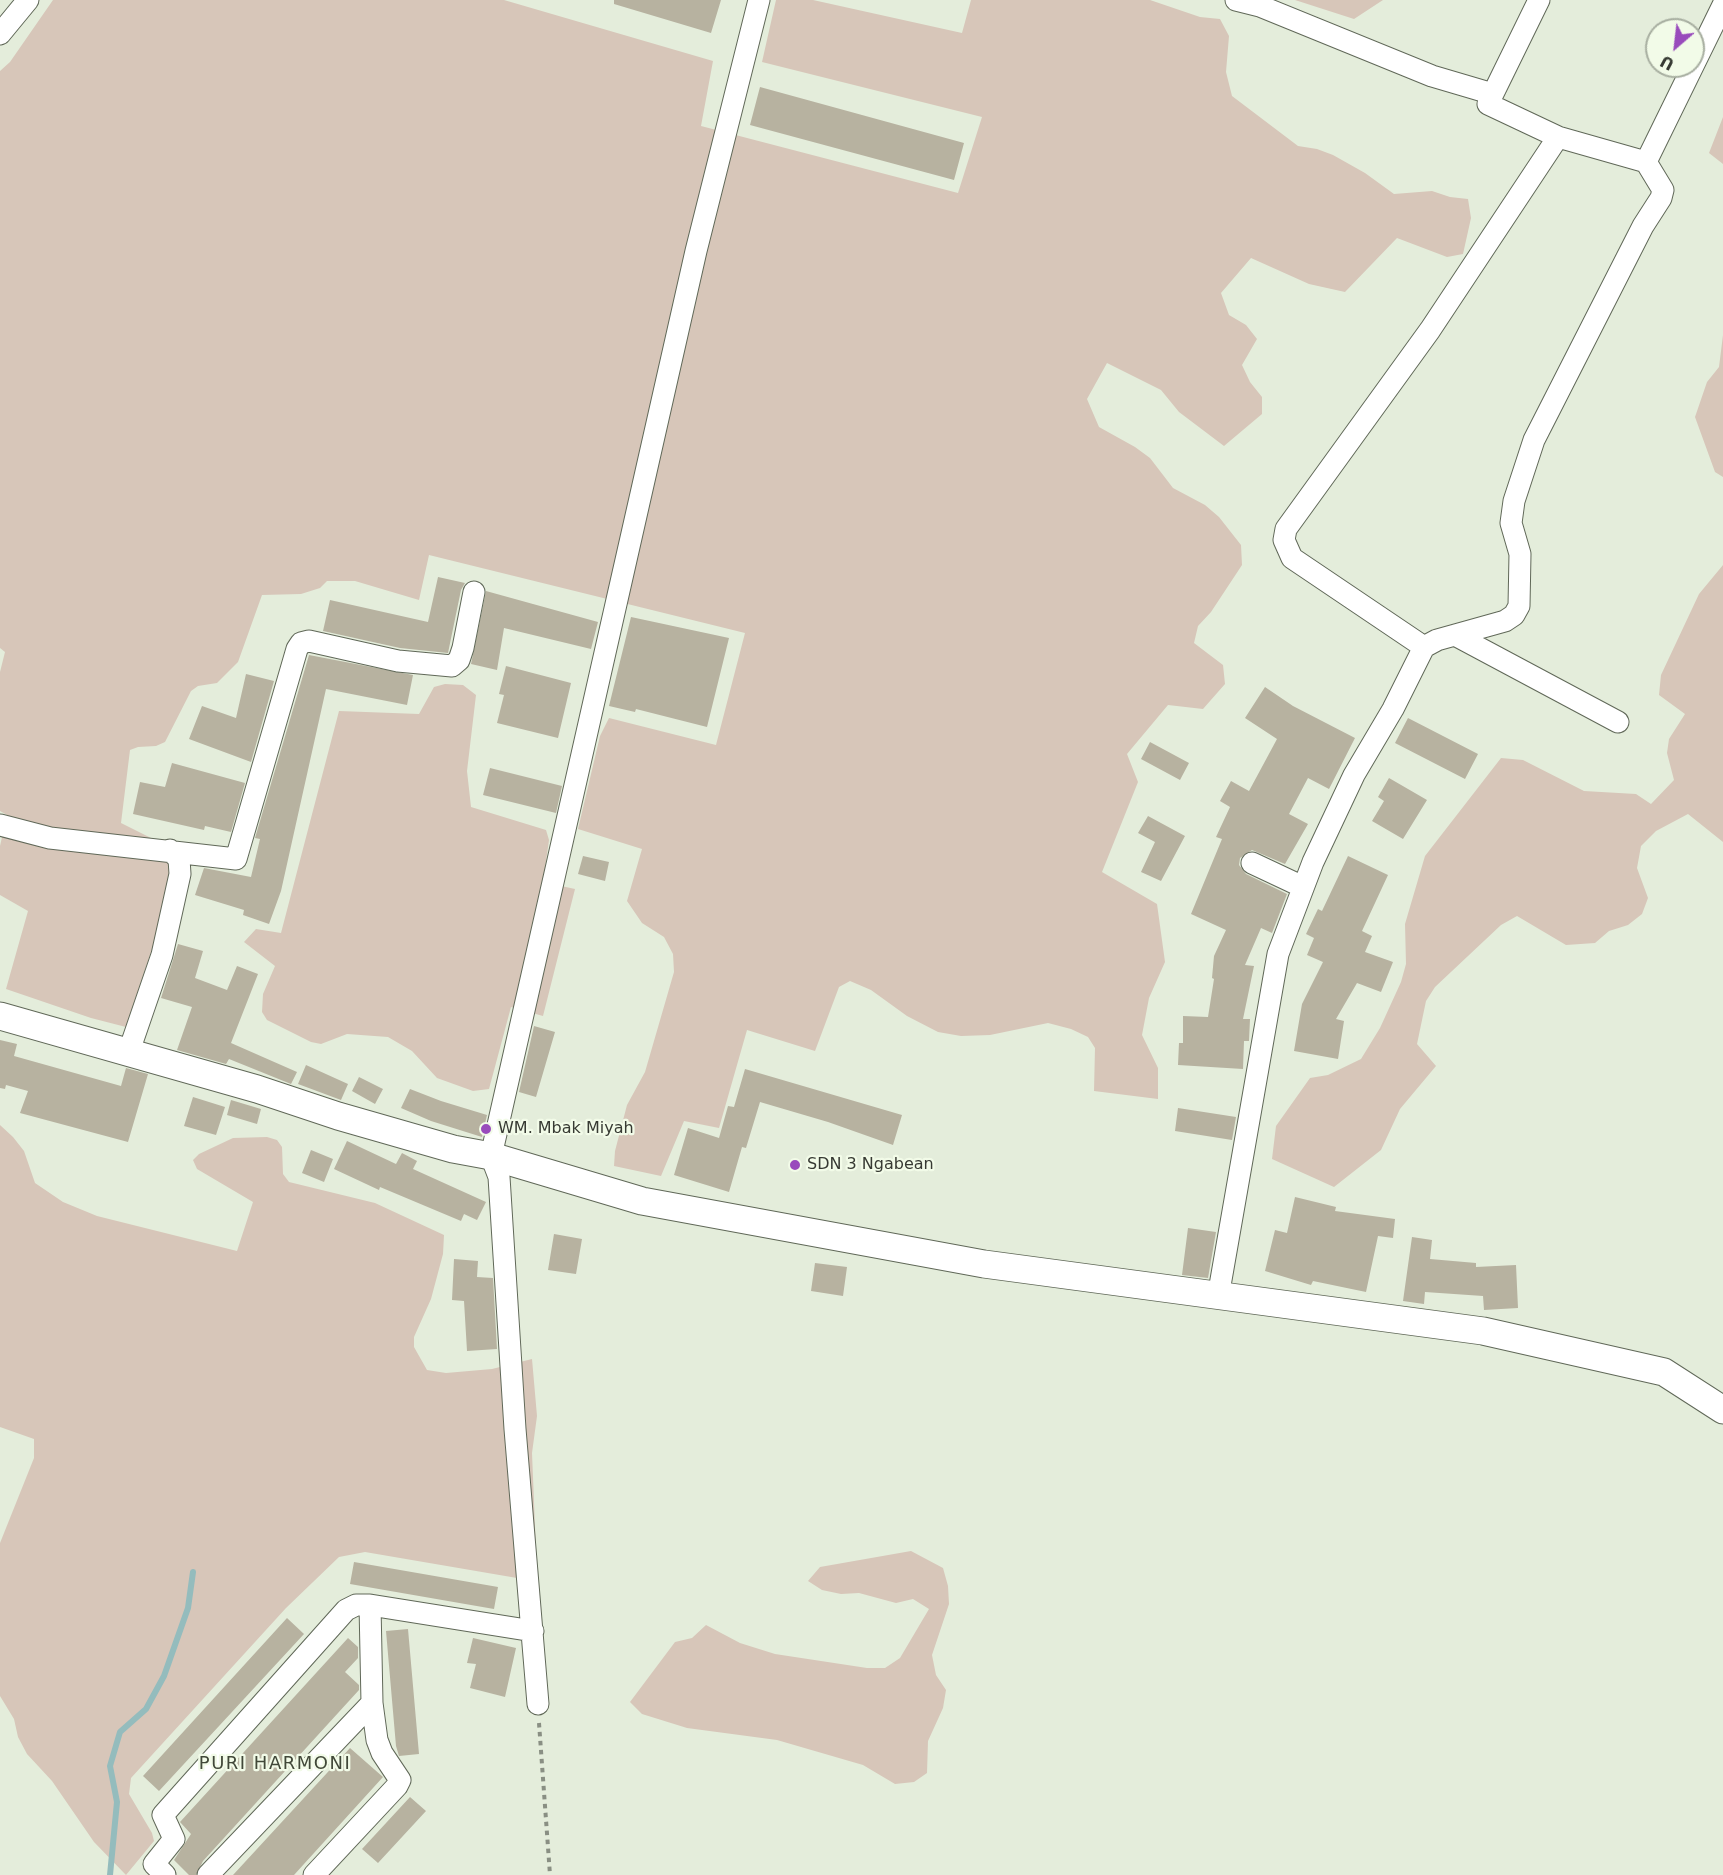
<!DOCTYPE html>
<style>
body{margin:0}
#map{position:relative;width:1723px;height:1875px;overflow:hidden;background:#e4eddb;font-family:"DejaVu Sans",sans-serif}
canvas{display:block}
.north{position:absolute;left:1645px;top:18px;width:60px;height:60px;box-sizing:border-box;background:#f2fbe8;border:2px solid #a7aea0;border-radius:50%;rotate:208deg;font-size:16px;font-weight:700;line-height:24px;text-align:center;color:#373a33}
.north::after{content:'';display:block;margin:auto;width:21px;height:27px;background:#994bbc;clip-path:polygon(50% 0,100% 100%,50% 72%,0 100%)}
</style>
<div id="map">
<canvas width="1723" height="1875"></canvas>
<div class="north">U</div>
</div>
<script>
const c = document.querySelector('canvas').getContext('2d');
c.lineJoin = 'round';
function fill(path, color) {
  c.fillStyle = color;
  c.fill(path, 'evenodd');
}
function toPath(rows) {
  const path = new Path2D();
  for (const r of rows) {
    path.moveTo(r[0], r[1]);
    for (let i = 2; i < r.length; i += 2) path.lineTo(r[i], r[i + 1]);
  }
  return path;
}
function stroke(path, color, width, dash) {
  c.strokeStyle = color;
  c.lineWidth = width;
  c.lineCap = dash ? 'butt' : 'round';
  c.setLineDash(dash || []);
  c.stroke(path);
}
function write(font, color, halo, rows, align = 'center') {
  c.font = font + ' "DejaVu Sans",sans-serif';
  c.lineWidth = 4.5;
  c.setLineDash([]);
  c.textBaseline = 'middle';
  c.strokeStyle = halo;
  c.fillStyle = color;
  for (const [text, x, y, turn = 0] of rows) {
    c.save();
    c.translate(x, y);
    c.rotate((+turn || 0) * Math.PI / 180);
    c.textAlign = isNaN(turn) ? turn : align;
    if (halo) c.strokeText(text, 0, 0);
    c.fillText(text, 0, 0);
    c.restore();
  }
}
fill(toPath([
 [53,0,504,0,713,61,701,126,958,193,982,117,762,62,776,0,813,0,962,33,971,0,1150,0,1200,17,1220,19,1229,36,1226,72,1232,96,1298,146,1317,149,1333,155,1365,173,1394,194,1432,191,1450,197,1468,199,1471,218,1463,254,1447,257,1397,238,1345,292,1309,284,1251,258,1221,293,1229,315,1246,325,1257,339,1242,365,1250,382,1262,397,1262,414,1224,446,1179,412,1161,390,1107,363,1087,399,1099,427,1135,447,1150,458,1173,488,1205,505,1219,517,1241,545,1242,565,1211,612,1198,626,1194,643,1223,665,1225,684,1203,709,1168,705,1127,754,1138,782,1102,872,1157,904,1165,962,1149,998,1142,1035,1158,1068,1158,1099,1094,1091,1095,1048,1088,1037,1071,1029,1048,1023,990,1035,961,1036,938,1032,907,1016,871,990,850,981,839,987,815,1051,747,1030,719,1128,684,1121,661,1176,614,1166,615,1151,627,1105,645,1072,674,972,673,954,664,937,642,923,627,901,642,849,578,829,600,736,609,718,716,745,745,633,429,555,419,600,355,581,327,581,320,588,301,594,262,595,238,662,217,683,198,686,191,691,165,742,156,746,138,747,130,750,121,823,157,841,171,867,158,931,126,1027,91,1018,6,989,28,911,0,895,0,846,7,815,0,811,0,672,5,652,0,648,0,71,10,62],
 [1295,0,1383,0,1354,19],
 [1723,117,1723,164,1709,153],
 [1723,335,1723,477,1715,472,1695,417,1707,382,1719,367],
 [1723,565,1723,842,1688,814,1656,831,1641,846,1637,868,1648,898,1642,914,1628,925,1609,931,1595,943,1566,945,1517,916,1501,925,1435,987,1426,1001,1417,1044,1436,1066,1400,1109,1381,1150,1334,1187,1272,1159,1276,1126,1310,1078,1328,1075,1361,1059,1380,1028,1401,982,1406,964,1405,924,1425,856,1501,758,1523,760,1584,791,1636,794,1651,804,1674,780,1667,753,1669,739,1685,714,1659,695,1661,675,1699,594],
 [445,684,463,685,476,695,467,771,471,807,546,830,549,840,543,882,575,889,543,1016,511,1007,489,1089,473,1091,437,1078,412,1051,388,1037,347,1034,321,1044,311,1042,267,1020,262,1012,263,994,275,966,244,942,256,929,281,933,339,711,419,714,434,687],
 [0,1125,13,1137,24,1151,35,1183,63,1202,97,1216,237,1251,253,1202,197,1169,193,1160,199,1154,233,1138,267,1137,277,1140,282,1147,283,1174,289,1182,375,1203,444,1235,443,1254,431,1299,414,1337,414,1347,427,1370,446,1373,492,1369,532,1359,537,1416,532,1453,536,1551,517,1549,517,1578,365,1552,339,1557,286,1608,131,1778,129,1794,152,1833,154,1841,126,1875,94,1842,52,1781,27,1754,18,1737,14,1719,0,1696,0,1543,34,1458,34,1439,0,1427],
 [911,1551,943,1568,948,1586,949,1604,932,1655,936,1675,946,1690,943,1708,928,1741,927,1773,914,1782,895,1784,863,1765,777,1740,687,1728,642,1714,630,1702,675,1642,692,1638,706,1625,740,1643,775,1654,867,1668,885,1668,900,1658,929,1609,913,1599,896,1603,859,1593,841,1594,822,1590,808,1581,820,1567]
]), '#d7c6b9');
stroke(toPath([
 [110,1875,117,1802,110,1766,120,1732,146,1709,164,1676,188,1608,193,1572]
]), '#94bcbd', 6);
fill(toPath([
 [614,0,721,0,711,33,614,4],
 [760,87,964,143,954,180,750,125],
 [438,577,465,583,461,590,448,653,400,648,323,631,330,600,428,622],
 [486,591,598,622,591,649,504,628,497,670,471,664],
 [631,617,729,638,707,727,636,709,635,712,609,706],
 [309,655,413,675,407,705,326,689,281,891,269,924,243,915,244,910,195,895,204,868,251,877,260,839,255,838],
 [506,666,571,683,558,738,497,723,504,695,499,694],
 [246,674,274,681,251,762,189,739,202,706,236,718],
 [1265,687,1293,706,1355,738,1329,789,1308,778,1289,814,1308,824,1285,864,1252,850,1240,858,1239,865,1246,874,1287,894,1272,933,1261,928,1245,965,1254,966,1243,1019,1250,1019,1249,1041,1244,1041,1243,1069,1178,1065,1179,1043,1183,1043,1183,1016,1208,1017,1214,979,1212,978,1214,956,1226,930,1191,914,1222,839,1216,837,1230,807,1220,801,1231,781,1249,791,1277,739,1245,718],
 [1408,718,1478,754,1465,779,1395,743],
 [1150,742,1189,763,1180,780,1141,759],
 [172,763,245,783,231,832,205,826,204,830,133,814,140,782,165,787],
 [490,768,562,786,556,813,483,795],
 [1389,778,1427,800,1403,839,1372,821,1384,801,1378,797],
 [1148,816,1185,836,1161,881,1141,872,1155,842,1138,833],
 [583,856,609,862,605,881,578,874],
 [1348,856,1388,875,1362,931,1372,936,1365,952,1393,962,1381,992,1357,983,1336,1019,1344,1021,1338,1059,1294,1051,1302,1004,1323,962,1307,955,1314,938,1306,934,1318,909,1322,911],
 [178,944,203,951,195,978,227,990,237,966,258,974,231,1043,297,1072,291,1084,229,1059,226,1064,177,1050,192,1007,161,998],
 [534,1026,555,1032,536,1097,519,1092],
 [0,1040,17,1044,14,1056,121,1086,126,1068,148,1074,128,1142,20,1113,28,1091,6,1085,5,1089,0,1088],
 [306,1065,348,1084,341,1100,298,1084],
 [745,1069,902,1115,893,1145,828,1122,760,1102,746,1148,742,1147,729,1192,674,1175,688,1128,719,1138,728,1106,734,1107],
 [359,1077,383,1089,375,1104,352,1091],
 [410,1089,441,1101,487,1115,482,1137,431,1121,401,1108],
 [193,1097,225,1107,216,1135,184,1126],
 [231,1100,261,1109,257,1124,227,1115],
 [1178,1108,1236,1117,1232,1140,1175,1131],
 [347,1141,396,1164,402,1153,417,1161,413,1169,486,1202,477,1220,464,1214,461,1221,380,1187,379,1190,334,1169],
 [311,1150,333,1159,324,1182,302,1173],
 [1295,1197,1336,1207,1335,1211,1395,1219,1393,1238,1378,1236,1366,1292,1313,1281,1311,1285,1265,1271,1275,1230,1287,1233],
 [1188,1228,1216,1232,1208,1278,1182,1275],
 [554,1234,582,1239,576,1274,548,1270],
 [1412,1237,1432,1240,1430,1259,1476,1263,1476,1267,1516,1265,1518,1308,1484,1310,1483,1296,1425,1292,1424,1304,1403,1301],
 [454,1259,478,1261,477,1277,493,1278,497,1349,467,1351,464,1301,452,1300],
 [815,1263,847,1267,843,1296,811,1291],
 [354,1562,498,1587,494,1609,350,1584],
 [287,1618,304,1634,159,1791,143,1776],
 [408,1629,419,1754,399,1756,396,1746,386,1631],
 [348,1638,358,1647,358,1658,345,1672,359,1685,359,1690,203,1861,196,1875,189,1875,174,1860,191,1834,180,1822],
 [473,1638,516,1648,505,1697,470,1688,476,1664,467,1663],
 [350,1748,383,1777,294,1875,233,1875],
 [410,1797,426,1811,378,1863,362,1849]
]), '#b7b2a0');
const minor = toPath([
 [1236,0,1260,6,1432,76,1493,94],
 [0,34,28,0],
 [1646,162,1723,5],
 [1455,635,1618,722],
 [1424,647,1292,558,1284,540,1286,529,1430,330,1558,137],
 [0,825,50,838,236,859,297,649,301,643,309,641,398,661,452,666,459,660,463,648,474,592],
 [1252,863,1303,887],
 [128,1054,162,955,180,874,179,859,170,850],
 [1218,1297,1278,954,1313,862,1354,775,1393,709,1424,647,1437,640,1505,621,1514,615,1519,606,1520,554,1511,523,1514,501,1534,440,1643,226,1661,198,1663,190,1646,162,1558,137,1488,104,1539,0],
 [538,1704,515,1429,499,1177,491,1156,696,251,759,0],
 [165,1875,154,1864,174,1839,163,1815,346,1610,356,1605,370,1605,533,1631],
 [208,1875,372,1703],
 [314,1875,397,1786,400,1780,382,1753,377,1740,372,1703,370,1605]
]);
const tertiary = toPath([
 [0,1016,257,1089,338,1116,453,1149,491,1156,642,1201,984,1264,1483,1331,1664,1372,1723,1410]
]);
stroke(minor, '#606858', 23);
stroke(tertiary, '#606858', 29);
stroke(toPath([
 [539,1723,550,1875]
]), '#898f83', 4, [4.5, 4.5]);
stroke(minor, '#fff', 21);
stroke(tertiary, '#fff', 27);
for (const [x, y, r, color] of [
 [486,1129,6,"#994bbc"],
 [795,1165,6,"#994bbc"]
]) {
  const dot = new Path2D();
  dot.arc(x, y, r, 0, 2 * Math.PI);
  c.fillStyle = color;
  c.fill(dot);
  stroke(dot, '#f2fbe8', 2);
}
write('16px', '#373a33', '#f2fbe8', [
 ["WM. Mbak Miyah",498,1129],
 ["SDN 3 Ngabean",807,1165]
], 'left');
c.letterSpacing = '1.5px';
write('18px', '#414839', '#f2fbe8', [
 ["PURI HARMONI",275,1764]
]);
c.letterSpacing = '0px';
</script>
